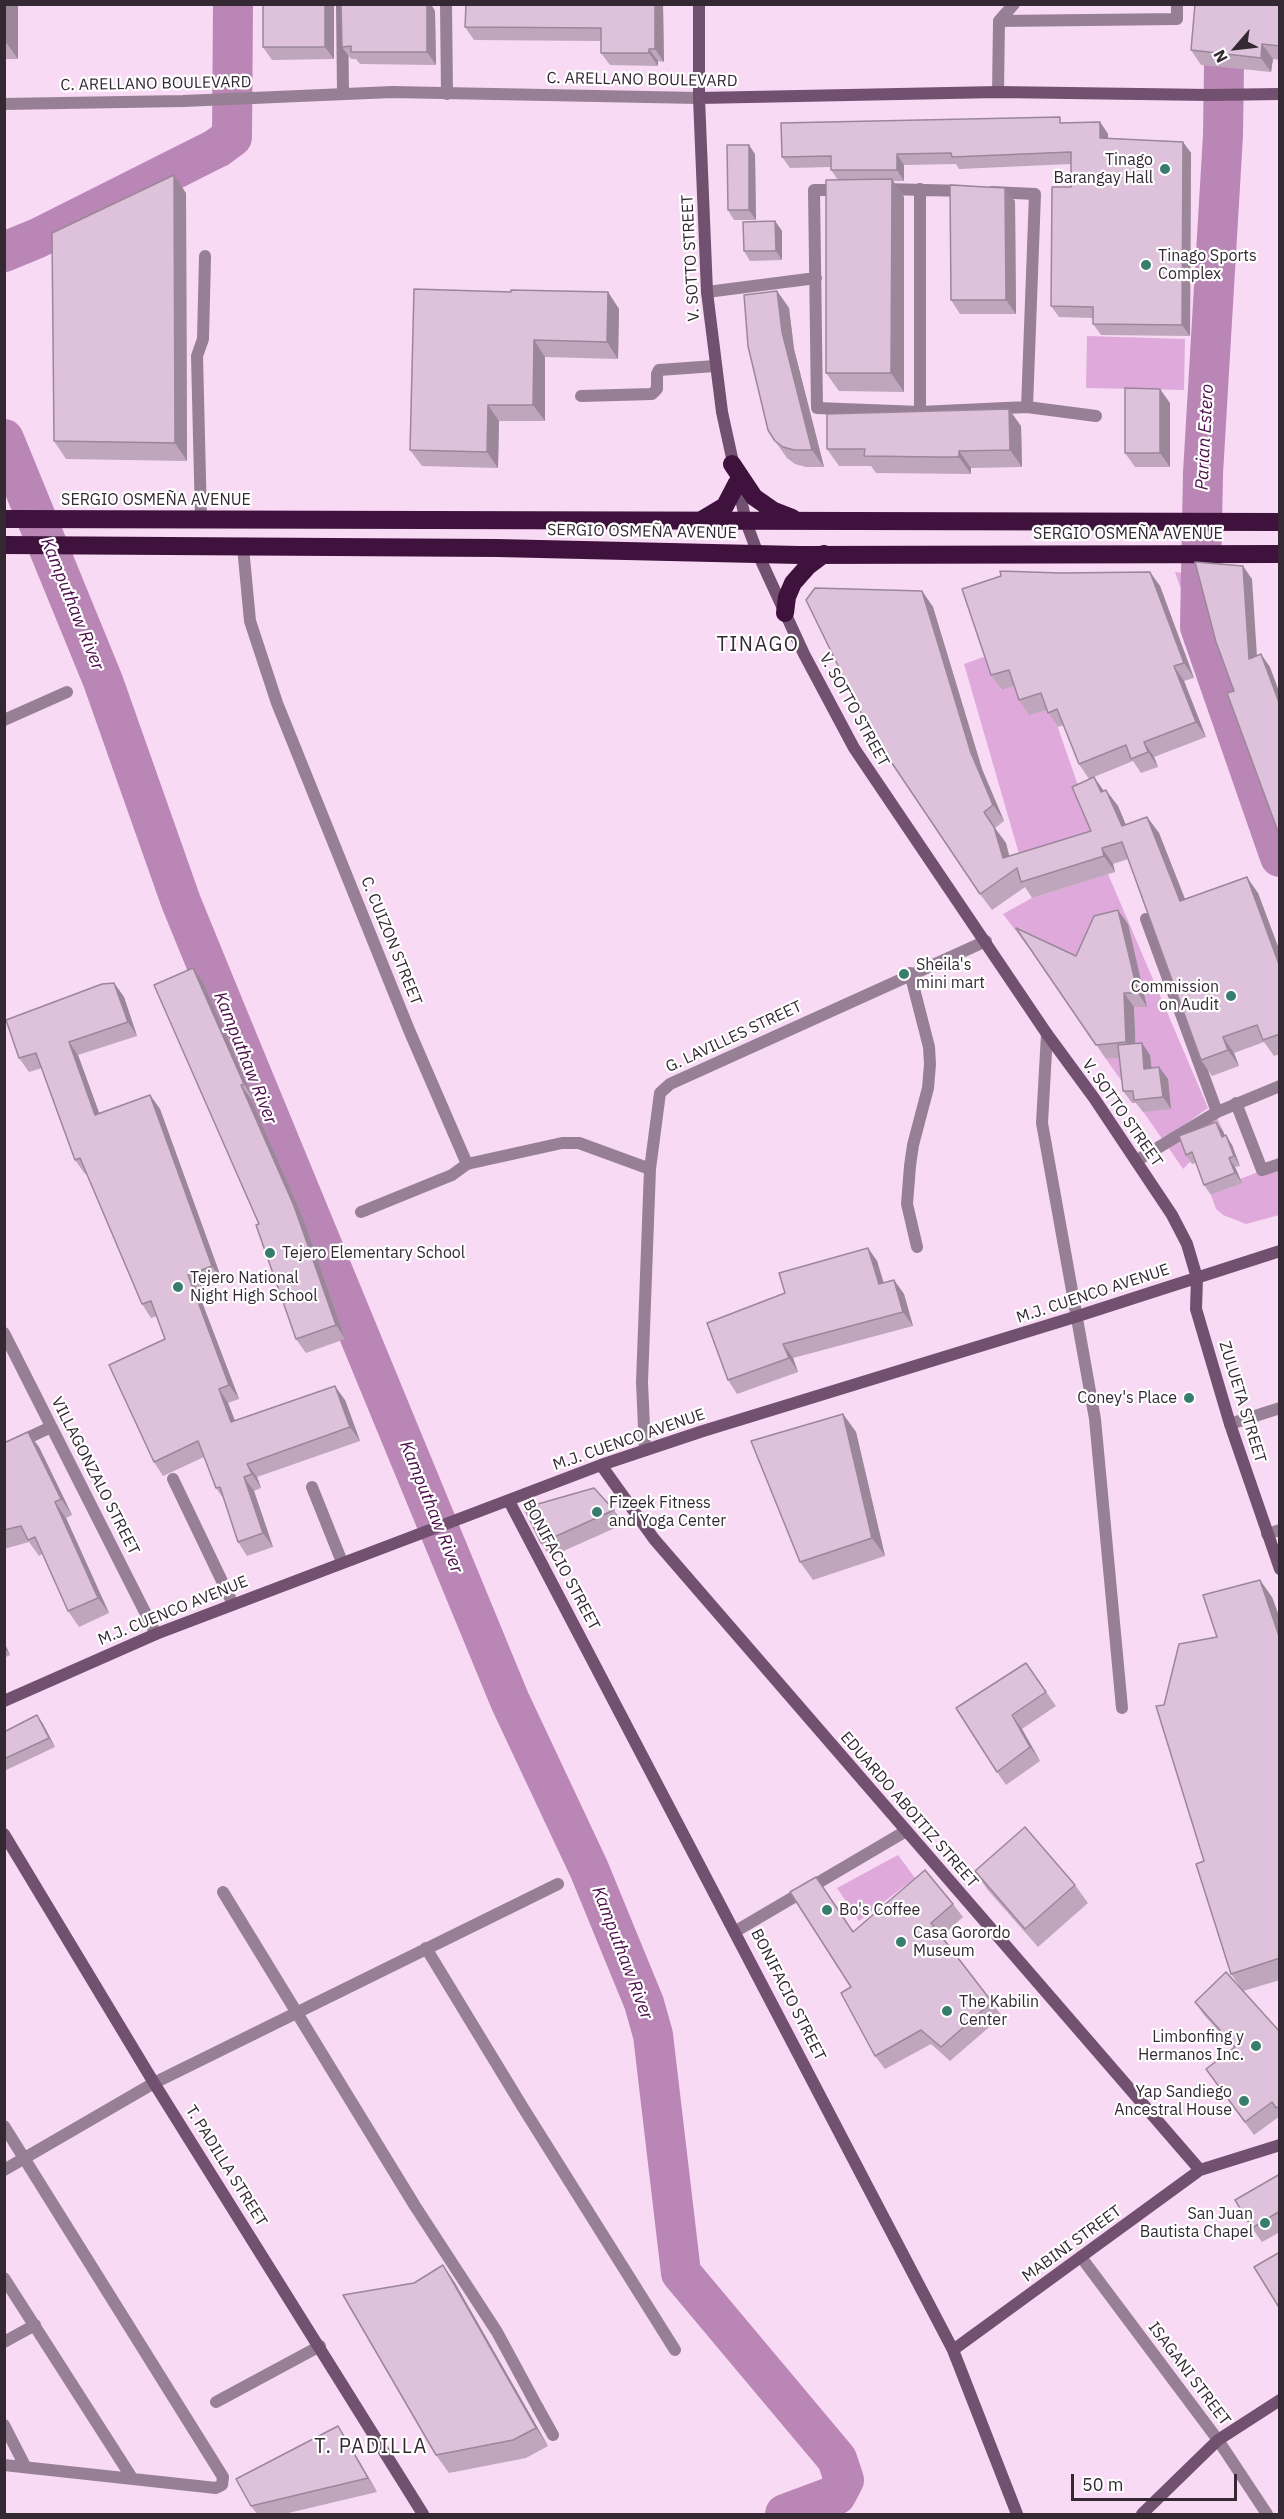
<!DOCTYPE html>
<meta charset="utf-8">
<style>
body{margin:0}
#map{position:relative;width:1284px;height:2519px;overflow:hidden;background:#f8daf5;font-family:"IBM Plex Sans",sans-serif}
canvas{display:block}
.frame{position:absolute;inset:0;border:6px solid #342933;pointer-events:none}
.north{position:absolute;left:1206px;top:18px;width:60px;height:60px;-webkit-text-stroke:4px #fff;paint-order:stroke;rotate:242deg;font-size:16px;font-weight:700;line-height:24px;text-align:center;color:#342933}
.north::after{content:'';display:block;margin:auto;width:21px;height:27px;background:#342933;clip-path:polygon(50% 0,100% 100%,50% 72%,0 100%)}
.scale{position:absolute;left:1071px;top:2474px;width:166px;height:27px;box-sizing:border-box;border:3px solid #342933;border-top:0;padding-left:8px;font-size:18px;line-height:21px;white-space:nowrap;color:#342933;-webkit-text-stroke:4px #fff;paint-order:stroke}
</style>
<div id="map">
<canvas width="1284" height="2519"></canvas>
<div class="frame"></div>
<div class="north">N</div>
<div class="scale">50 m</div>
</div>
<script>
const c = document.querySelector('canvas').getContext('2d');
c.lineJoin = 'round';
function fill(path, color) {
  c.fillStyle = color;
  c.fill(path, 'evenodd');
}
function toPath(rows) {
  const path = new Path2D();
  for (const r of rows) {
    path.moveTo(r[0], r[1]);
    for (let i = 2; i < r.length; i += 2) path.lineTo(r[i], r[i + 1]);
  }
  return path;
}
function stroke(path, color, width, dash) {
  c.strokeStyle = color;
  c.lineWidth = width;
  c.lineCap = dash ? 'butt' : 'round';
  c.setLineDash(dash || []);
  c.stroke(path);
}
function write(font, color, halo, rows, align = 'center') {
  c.font = font + ' "IBM Plex Sans",sans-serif';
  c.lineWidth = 4.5;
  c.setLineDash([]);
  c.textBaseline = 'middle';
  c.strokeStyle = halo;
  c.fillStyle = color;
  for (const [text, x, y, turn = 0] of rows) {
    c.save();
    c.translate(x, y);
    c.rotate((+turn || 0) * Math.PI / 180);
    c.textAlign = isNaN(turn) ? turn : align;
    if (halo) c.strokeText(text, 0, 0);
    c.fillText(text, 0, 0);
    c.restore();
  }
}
fill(toPath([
 [1087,336,1185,339,1184,390,1086,388],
 [1175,572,1204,575,1279,825,1279,875],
 [989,655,1001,690,1020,684,1051,708,1100,848,1024,871,964,664],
 [1108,874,1208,1108,1163,1140,1106,1059,1136,1056,1134,1007,1086,969,1035,956,1003,914,1032,898],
 [1217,1117,1223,1131,1185,1145,1191,1161,1183,1169,1168,1147],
 [1279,1164,1279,1215,1246,1224,1223,1215,1216,1209,1211,1195,1241,1183,1240,1179],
 [898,1855,915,1878,859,1921,837,1888]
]), '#dfaadb');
stroke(toPath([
 [1233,4,1224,65,1223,135,1203,473,1200,627,1280,857],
 [4,252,38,238,217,148,232,137,233,4],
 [4,439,103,681,181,902,226,1012,510,1701,589,1869,644,2003,653,2035,681,2273,837,2459,844,2480,836,2495,785,2514]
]), '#ba86b6', 40);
stroke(toPath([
 [342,4,343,93],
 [446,4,447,94],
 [999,21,1177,19,1177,4],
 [998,92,999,21,1014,4],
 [884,189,966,191],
 [843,190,814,190,817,408,920,412,1027,407,1096,416],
 [992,192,1035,194,1027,407],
 [707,292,816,278],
 [581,396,652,394,657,389,657,374,659,370,715,366],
 [920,412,920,189],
 [201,519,197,356,203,339,205,256],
 [1236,1103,1262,1170,1280,1164],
 [1217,1112,1280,1086],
 [1136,1161,1217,1112,1146,919],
 [361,1212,452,1175,467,1164],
 [1230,1424,1280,1408],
 [173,1479,233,1604],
 [312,1487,342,1562],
 [4,2342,35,2325],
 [216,2402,320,2346],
 [538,2408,553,2435]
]), '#978095', 12);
stroke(toPath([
 [4,104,183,101,392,92,699,98],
 [243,547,250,621,277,703,409,1030,467,1164,562,1143,579,1143,650,1169],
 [4,720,67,692],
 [910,973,929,1047,930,1064,928,1088,913,1145,910,1166,907,1204,917,1247],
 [1047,1034,1042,1123,1095,1419,1122,1708],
 [4,1333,156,1634],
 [4,1449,51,1427],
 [645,1450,642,1382,650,1169,660,1093,670,1084,986,941],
 [1267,1534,1280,1530],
 [223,1892,415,2206,497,2332,538,2408],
 [736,1931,906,1831],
 [426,1948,522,2106,675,2350],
 [4,2126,223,2477,222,2485,216,2488,4,2465],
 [4,2170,154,2083,558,1884],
 [1081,2257,1218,2440,1267,2514],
 [4,2278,132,2478],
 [4,2425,25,2466]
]), '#978095', 12);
stroke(toPath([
 [699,4,699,98,707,292,722,412,746,522,758,554,804,654,854,748,1047,1034,1094,1098,1172,1215,1187,1244,1197,1278,1196,1309,1230,1424,1280,1569],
 [699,98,998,92,1210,95,1280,94],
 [601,1465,654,1539,1200,2170],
 [509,1501,953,2350,1017,2514],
 [4,1701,156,1634,601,1465,703,1431,1078,1316,1280,1251],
 [4,1834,154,2083,423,2514],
 [953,2350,1200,2170,1280,2145],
 [1142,2514,1218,2440,1280,2400]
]), '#71516f', 12);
stroke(toPath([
 [732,464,754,497,774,511,792,518],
 [4,519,1280,522],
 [700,521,725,506,737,483],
 [4,545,497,548,799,555,1280,554],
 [785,613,787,597,793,583,808,566,824,554]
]), '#3e123d', 18);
fill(toPath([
 [4,4,18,59,4,59],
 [334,4,334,59,272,60,263,47],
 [466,4,663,4,664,62,658,61,658,66,610,65,601,53,601,41,474,40,465,27],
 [1280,4,1280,60,1273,59,1271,72,1201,65,1191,50],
 [435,11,436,65,360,64,356,59,351,59,342,47],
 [1100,122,1108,134,1108,138,1183,142,1191,153,1190,336,1101,335,1093,324,1093,318,1059,317,1051,306,1071,187,1071,164,959,169,956,164,904,165,904,181,893,181,904,197,904,392,839,391,826,373,838,180,831,170,831,167,790,168,782,157,1063,123],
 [755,154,756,220,734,220,728,210],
 [186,193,187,461,66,459,54,441],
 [1015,201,1016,314,960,314,951,300],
 [775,221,782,231,782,260,750,261,744,251],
 [777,291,789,308,794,349,824,467,806,467,795,464,787,458,775,441],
 [511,292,608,292,619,309,618,359,545,357,545,421,499,421,498,468,422,466,410,450],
 [1170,403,1170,467,1135,467,1125,453],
 [1021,426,1022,467,971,468,971,474,876,473,871,466,839,466,827,449],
 [1150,572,1160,586,1194,678,1184,681,1206,737,1154,757,1158,767,1141,773,1133,761,1089,779,1079,764,1064,725,1058,727,1047,710,1029,715,1019,700,1014,686,1002,690,991,675,1061,573],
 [922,591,933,607,982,769,1004,821,995,828,1006,843,1009,856,1091,831,1094,777,1104,791,1118,806,1126,825,1147,817,1159,833,1185,899,1258,893,1280,952,1280,1054,1274,1056,1264,1042,1234,1053,1239,1066,1212,1076,1201,1060,1128,859,1113,864,1115,872,1032,898,1025,887,992,910,980,894],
 [1128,924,1147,1007,1134,1007,1135,1043,1150,1055,1151,1068,1159,1067,1168,1079,1171,1109,1143,1112,1136,1103,1132,1103,1123,1091,1119,1058,1106,1059,1016,928,1076,956],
 [193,968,203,982,253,1098,251,1099,304,1220,345,1339,306,1353,296,1339],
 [114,983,124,997,137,1036,78,1055,99,1113,150,1095,160,1109,222,1280,197,1289,239,1399,228,1403,235,1421,345,1400,360,1441,257,1477,261,1488,254,1491,273,1547,247,1556,238,1542,223,1498,216,1488,204,1457,163,1476,154,1462,165,1339,157,1316,151,1318,142,1304,87,1173,85,1174,75,1160,42,1068,29,1072,19,1058],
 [1216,1122,1223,1131,1225,1136,1232,1145,1240,1166,1235,1167,1242,1183,1211,1195,1204,1185,1196,1163,1192,1164,1186,1155],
 [868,1248,877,1261,884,1283,894,1280,904,1294,913,1326,793,1358,798,1372,737,1394,728,1380,785,1293],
 [843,1414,856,1432,885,1556,813,1580,800,1562],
 [4,1443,39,1447,72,1515,66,1518,109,1613,79,1627,68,1611,42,1554,39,1556,29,1542,4,1549],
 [614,1510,624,1524,550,1557,541,1543],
 [1272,1597,1280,1619,1280,1980,1243,1991,1280,2032,1280,2116,1254,2135,1206,2069,1234,2048,1204,2015,1195,2002,1241,1988,1231,1974,1204,1861,1164,1705,1217,1637],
 [4,1642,10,1655,4,1658],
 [1026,1663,1056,1706,1022,1729,1040,1761,1006,1785,997,1772],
 [37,1715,43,1724,55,1747,4,1771,4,1732],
 [975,1871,1075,1885,1088,1903,1038,1947,987,1889],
 [953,1904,963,1917,942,1936,1002,2016,950,2061,931,2044,885,2069,875,2056,851,1987,853,1931],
 [1280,2174,1280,2232,1262,2242,1252,2228],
 [443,2265,455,2283,548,2446,526,2458,449,2473,436,2455,414,2283],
 [338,2426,347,2440,377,2492,284,2514,257,2514,251,2506]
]), '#bfa6bc');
fill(toPath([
 [5,4,18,4,18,59,5,41],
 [325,4,334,4,334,59,325,47],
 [424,4,431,4,435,11,436,65,427,52],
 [655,4,663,4,664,62,655,49],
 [1262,44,1273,59,1271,72,1261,58],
 [649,49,658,61,658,66,649,53],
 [1100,122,1108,134,1108,149,1100,138],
 [1183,142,1191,153,1190,336,1182,325],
 [749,145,755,154,756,220,749,210],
 [897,154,904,165,904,181,897,170],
 [174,175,186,193,187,461,175,443],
 [892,179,904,197,904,392,891,373],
 [1005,188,1015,201,1016,314,1006,300],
 [775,221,782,231,782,260,776,251],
 [777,291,789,308,794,349,824,467,812,450,782,332],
 [608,292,619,309,618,359,607,342],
 [534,340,545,357,545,421,533,405],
 [1160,389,1170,403,1170,467,1160,453],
 [488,405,499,421,498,468,487,452],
 [1009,409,1021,426,1022,467,1010,450],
 [959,451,971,468,971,474,959,457],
 [1243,566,1252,579,1258,672,1249,659],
 [1150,572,1160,586,1194,678,1184,663],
 [922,591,933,607,982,769,1004,821,993,805,971,753],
 [1261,654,1270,667,1280,694,1280,705],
 [1174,666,1184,681,1206,737,1196,722],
 [1144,742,1154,757,1158,767,1148,752],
 [1094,777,1105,793,1101,792],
 [1106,790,1118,806,1133,842,1122,826],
 [1147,817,1159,833,1192,917,1180,901],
 [994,827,1006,843,1013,871,1003,858],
 [1102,848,1113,864,1115,872,1104,856],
 [1247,877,1258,893,1280,952,1280,967],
 [1118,910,1128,924,1147,1007,1138,993],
 [193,968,203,982,253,1098,244,1084],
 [114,983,124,997,137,1036,128,1022],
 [1124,993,1134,1007,1136,1056,1126,1042],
 [1223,1037,1234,1053,1239,1066,1228,1050],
 [69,1042,78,1055,105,1129,95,1115],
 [1142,1043,1150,1055,1153,1081,1144,1069],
 [1159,1067,1168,1079,1171,1109,1163,1097],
 [241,1085,251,1099,304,1220,345,1339,336,1325],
 [150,1095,160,1109,222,1280,212,1266],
 [1216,1122,1223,1131,1229,1146,1222,1137],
 [1226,1135,1232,1145,1240,1166,1234,1156],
 [1229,1158,1235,1167,1242,1183,1235,1173],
 [868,1248,877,1261,888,1298,879,1284],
 [188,1275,197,1289,239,1399,229,1385],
 [894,1280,904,1294,913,1326,903,1312],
 [783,1344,793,1358,798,1372,789,1358],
 [335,1386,345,1400,360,1441,350,1427],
 [219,1389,228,1403,241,1436,231,1422],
 [843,1414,856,1432,885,1556,872,1538],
 [28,1432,39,1447,72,1515,61,1499],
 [247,1464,257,1477,261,1488,252,1474],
 [244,1477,254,1491,273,1547,263,1533],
 [55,1502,66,1518,109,1613,98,1598],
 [1260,1580,1272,1597,1280,1619,1280,1639],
 [4,1642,10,1655,4,1647],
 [37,1715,43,1724,55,1747,49,1738],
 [1012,1715,1022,1729,1040,1761,1030,1747],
 [443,2265,455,2283,548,2446,536,2428],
 [338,2426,347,2440,377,2492,368,2478]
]), '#9b8799');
const building = toPath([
 [4,4,5,4,5,41,4,41,4,4],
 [263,4,325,4,325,47,263,47,263,4],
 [341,4,427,4,427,52,351,52,351,46,342,47,341,4],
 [466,4,655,4,655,49,649,49,649,53,601,53,601,28,465,27,466,4],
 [1195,4,1280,4,1280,46,1262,44,1261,58,1191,50,1195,4],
 [1060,117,1060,123,1100,122,1100,138,1183,142,1182,325,1093,324,1093,307,1051,306,1052,187,1071,187,1071,152,952,157,951,153,897,154,897,170,831,170,831,156,782,157,781,123,1060,117],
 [727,145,749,145,749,210,728,210,727,145],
 [174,175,175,443,54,441,52,233,174,175],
 [892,179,891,373,826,373,826,180,892,179],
 [950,185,1005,188,1006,300,951,300,950,185],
 [775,221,776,251,744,251,743,222,775,221],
 [414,289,511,292,511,290,608,292,607,342,534,340,533,405,488,405,487,452,410,450,414,289],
 [777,291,782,332,812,450,794,450,783,447,775,441,768,430,748,346,744,295,777,291],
 [1125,388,1160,389,1160,453,1125,453,1125,388],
 [1009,409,1010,450,959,451,959,457,936,457,864,456,865,449,827,449,827,414,1009,409],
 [1195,562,1243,566,1249,659,1261,654,1280,705,1280,837,1227,693,1234,691,1216,642,1195,562],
 [1000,571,1061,573,1150,572,1184,663,1174,666,1196,722,1144,742,1148,752,1131,759,1126,745,1079,764,1057,709,1048,713,1041,693,1019,700,1009,670,991,675,962,589,1001,576,1000,571],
 [815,588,922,591,971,753,993,805,984,812,994,827,1003,858,1091,831,1072,787,1094,777,1101,792,1106,790,1122,826,1147,817,1180,901,1247,877,1280,967,1280,1034,1263,1040,1257,1025,1223,1037,1228,1050,1201,1060,1122,842,1102,848,1104,856,1021,882,1017,868,980,894,869,729,806,600,815,588],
 [1118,910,1138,993,1124,993,1126,1042,1096,1045,1016,928,1076,956,1094,916,1118,910],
 [193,968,244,1084,241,1085,294,1206,336,1325,296,1339,256,1225,259,1224,154,985,193,968],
 [114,983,128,1022,69,1042,95,1115,150,1095,212,1266,188,1275,229,1385,219,1389,231,1422,335,1386,350,1427,247,1464,252,1474,244,1477,263,1533,238,1542,220,1487,216,1488,198,1441,154,1462,109,1365,165,1339,151,1301,142,1304,80,1158,75,1160,36,1053,19,1058,6,1020,102,984,114,983],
 [1142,1043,1144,1069,1159,1067,1163,1097,1134,1100,1133,1091,1123,1091,1118,1045,1142,1043],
 [1216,1122,1222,1137,1226,1135,1234,1156,1229,1158,1235,1173,1204,1185,1192,1152,1186,1155,1179,1136,1216,1122],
 [868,1248,879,1284,894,1280,903,1312,783,1344,789,1358,728,1380,707,1323,785,1293,779,1273,868,1248],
 [843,1414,872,1538,800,1562,751,1441,843,1414],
 [28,1432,61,1499,55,1502,98,1598,68,1611,35,1537,28,1540,21,1526,4,1530,4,1443,28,1432],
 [594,1488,614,1510,541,1543,524,1508,594,1488],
 [1260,1580,1280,1639,1280,1958,1231,1974,1196,1864,1204,1861,1156,1706,1164,1705,1179,1644,1217,1637,1203,1595,1260,1580],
 [1026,1663,1046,1692,1012,1715,1030,1747,997,1772,956,1708,1026,1663],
 [37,1715,49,1738,4,1759,4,1732,37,1715],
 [1025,1827,1075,1885,1025,1929,975,1871,1025,1827],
 [925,1870,953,1904,931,1923,992,2002,941,2047,921,2030,875,2056,841,1993,851,1987,790,1892,816,1877,853,1932,925,1870],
 [1226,1972,1280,2032,1280,2106,1276,2108,1272,2102,1245,2122,1206,2069,1235,2047,1195,2002,1226,1972],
 [1280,2174,1280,2211,1252,2228,1235,2200,1280,2174],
 [1280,2252,1280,2309,1254,2267,1280,2252],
 [443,2265,536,2428,513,2440,436,2455,343,2295,414,2283,443,2265],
 [338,2426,368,2478,251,2506,236,2479,338,2426]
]);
fill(building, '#dec1db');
stroke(building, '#9b8799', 1.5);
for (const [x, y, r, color] of [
 [1165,169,6,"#387c6e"],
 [1146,265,6,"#387c6e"],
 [904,974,6,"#387c6e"],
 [1231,996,6,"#387c6e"],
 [270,1253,6,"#387c6e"],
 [178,1287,6,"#387c6e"],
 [1189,1398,6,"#387c6e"],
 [597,1512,6,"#387c6e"],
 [827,1910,6,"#387c6e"],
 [901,1942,6,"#387c6e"],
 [947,2011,6,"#387c6e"],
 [1256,2046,6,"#387c6e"],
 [1244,2101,6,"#387c6e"],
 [1265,2223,6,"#387c6e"]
]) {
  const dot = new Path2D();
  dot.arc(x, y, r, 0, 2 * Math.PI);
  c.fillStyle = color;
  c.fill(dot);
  stroke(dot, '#fff', 2);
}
write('16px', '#342933', '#fff', [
 ["C. ARELLANO BOULEVARD",642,80,1],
 ["C. ARELLANO BOULEVARD",156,84,-1],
 ["V. SOTTO STREET",691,258,-93],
 ["SERGIO OSMEÑA AVENUE",156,500],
 ["SERGIO OSMEÑA AVENUE",642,532,1],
 ["SERGIO OSMEÑA AVENUE",1128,534],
 ["V. SOTTO STREET",854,710,61],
 ["C. CUIZON STREET",391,941,68],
 ["G. LAVILLES STREET",734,1037,-25],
 ["V. SOTTO STREET",1122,1113,55],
 ["M.J. CUENCO AVENUE",1093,1294,-18],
 ["ZULUETA STREET",1242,1402,73],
 ["M.J. CUENCO AVENUE",629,1440,-19],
 ["VILLAGONZALO STREET",95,1476,63],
 ["BONIFACIO STREET",561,1565,62],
 ["M.J. CUENCO AVENUE",173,1611,-22],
 ["EDUARDO ABOITIZ STREET",909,1810,49],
 ["BONIFACIO STREET",788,1995,63],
 ["T. PADILLA STREET",226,2166,58],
 ["MABINI STREET",1072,2244,-36],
 ["ISAGANI STREET",1189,2374,53]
]);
write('16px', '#342933', '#fff', [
 ["Tinago",1153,160,"right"],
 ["Barangay Hall",1153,178,"right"],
 ["Tinago Sports",1158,256],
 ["Complex",1158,274],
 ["Sheila's",916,965],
 ["mini mart",916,983],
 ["Commission",1219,987,"right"],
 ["on Audit",1219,1005,"right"],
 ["Tejero Elementary School",282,1253],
 ["Tejero National",190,1278],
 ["Night High School",190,1296],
 ["Coney's Place",1177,1398,"right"],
 ["Fizeek Fitness",609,1503],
 ["and Yoga Center",609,1521],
 ["Bo's Coffee",839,1910],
 ["Casa Gorordo",913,1933],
 ["Museum",913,1951],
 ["The Kabilin",959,2002],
 ["Center",959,2020],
 ["Limbonfing y",1244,2037,"right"],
 ["Hermanos Inc.",1244,2055,"right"],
 ["Yap Sandiego",1232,2092,"right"],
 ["Ancestral House",1232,2110,"right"],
 ["San Juan",1253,2214,"right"],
 ["Bautista Chapel",1253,2232,"right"]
], 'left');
write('italic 18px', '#4d0d4c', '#fff', [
 ["Parian Estero",1205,437,-87],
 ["Kamputhaw River",72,604,68],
 ["Kamputhaw River",245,1058,68],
 ["Kamputhaw River",431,1507,68],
 ["Kamputhaw River",622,1953,69]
]);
c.letterSpacing = '1.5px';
write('20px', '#342933', '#fff', [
 ["TINAGO",758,645],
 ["T. PADILLA",371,2447]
]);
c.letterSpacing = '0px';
</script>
